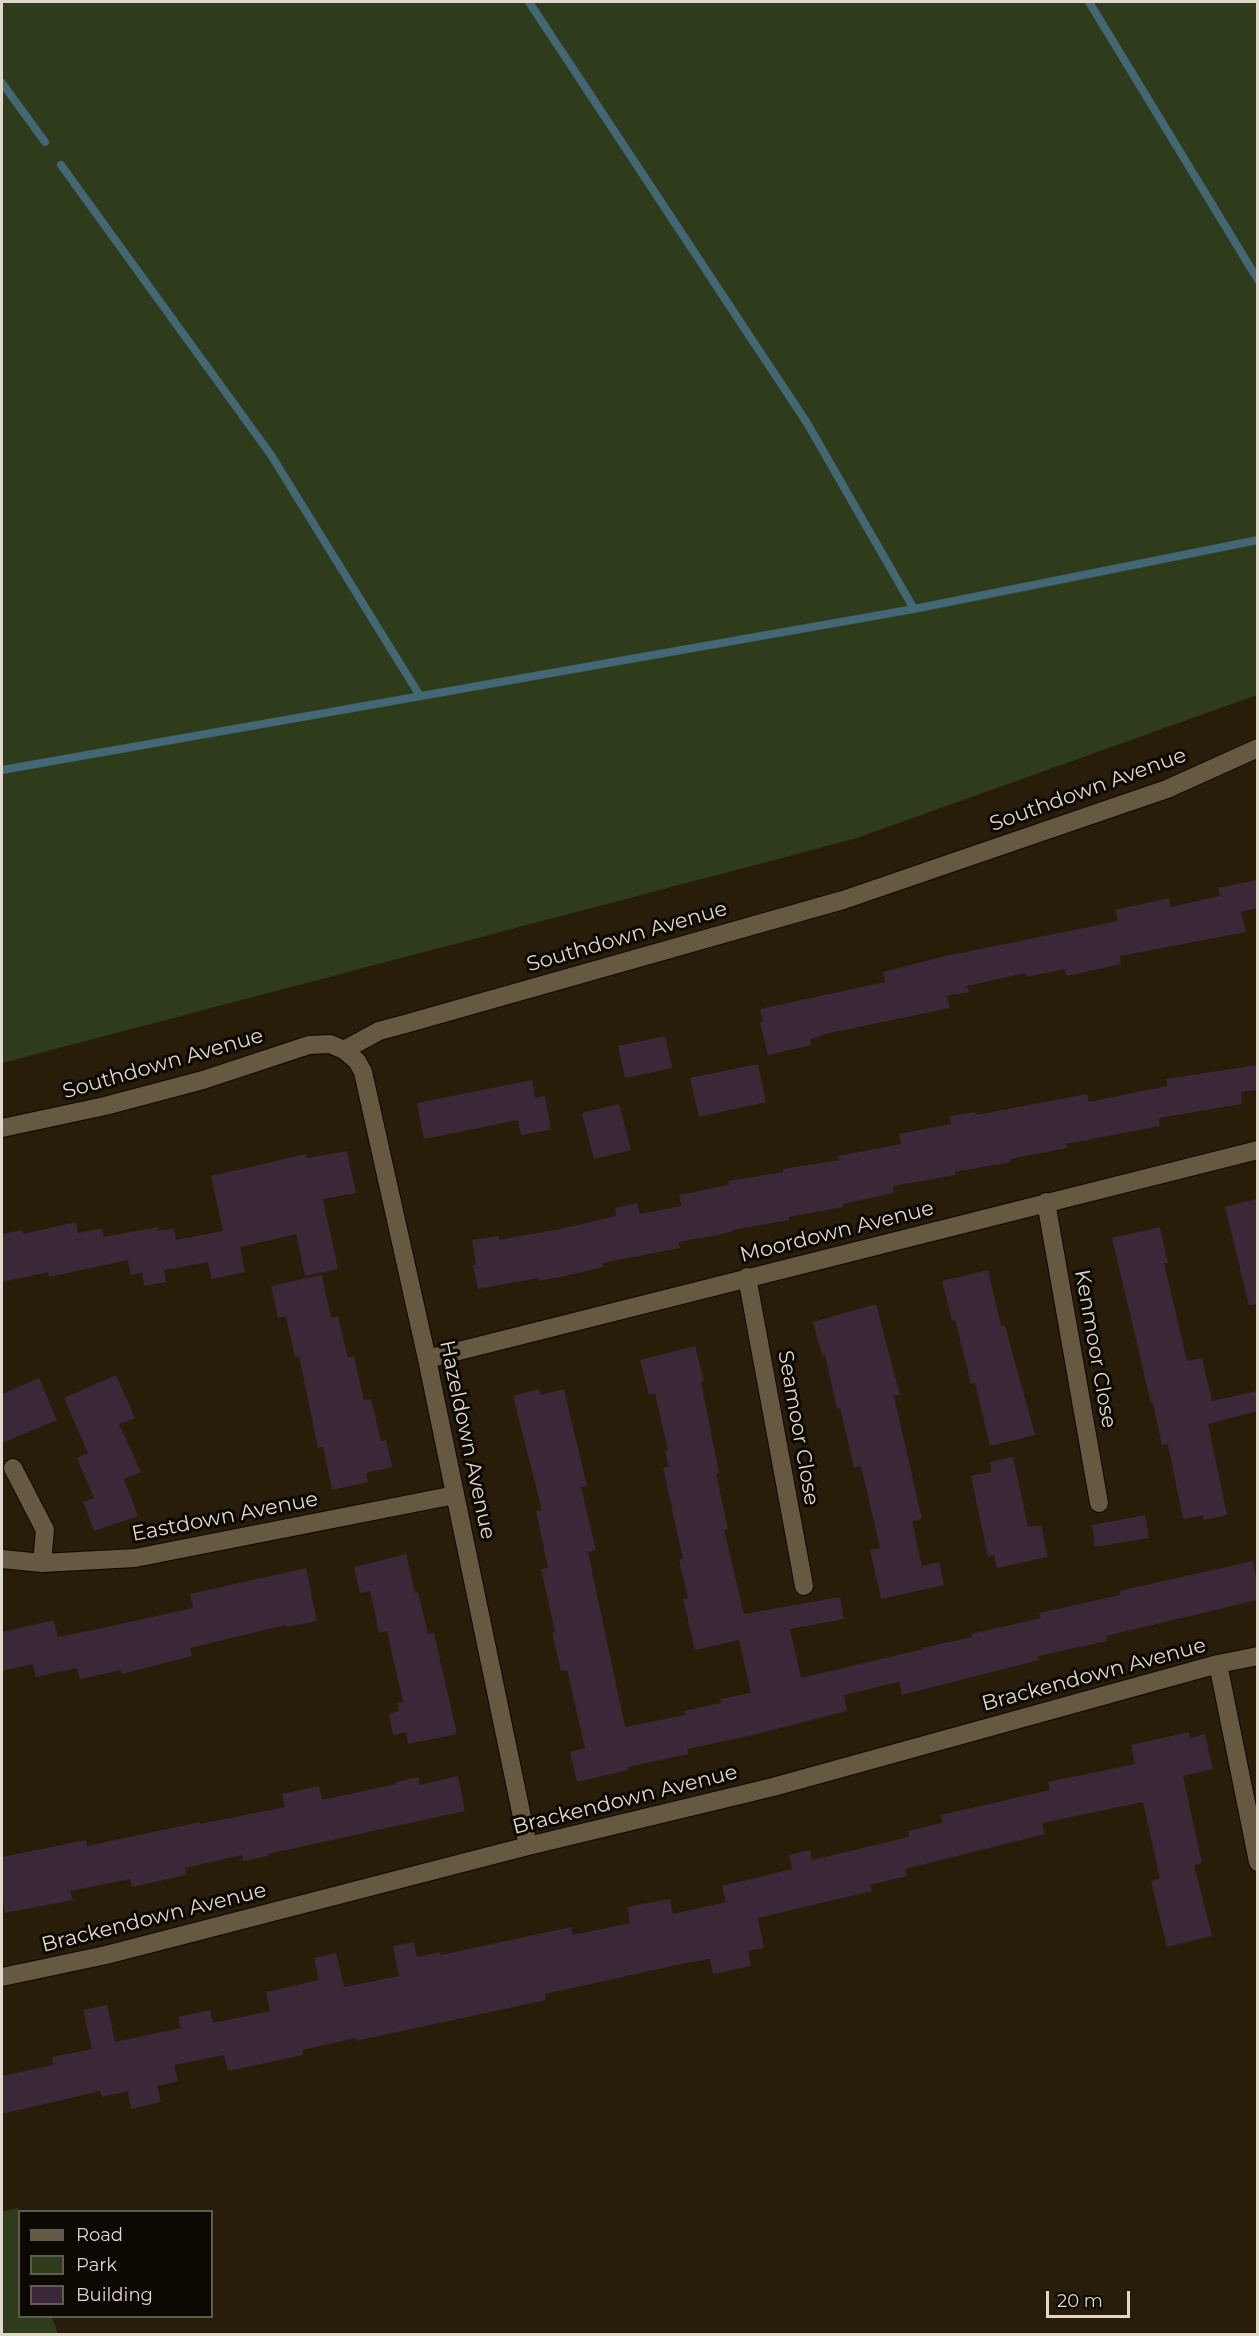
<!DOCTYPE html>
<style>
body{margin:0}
#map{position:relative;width:1259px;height:2336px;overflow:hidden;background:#271d08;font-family:Montserrat,sans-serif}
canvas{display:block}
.frame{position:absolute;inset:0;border:3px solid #dfd8cb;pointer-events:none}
.legend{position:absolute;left:18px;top:2210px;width:195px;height:108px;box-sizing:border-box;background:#0c0802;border:2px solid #605b52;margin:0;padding:8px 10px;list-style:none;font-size:18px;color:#dfd8cb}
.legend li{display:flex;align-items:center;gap:12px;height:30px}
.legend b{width:30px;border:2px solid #605b52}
.scale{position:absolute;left:1046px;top:2291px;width:84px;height:27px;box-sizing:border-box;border:3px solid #dfd8cb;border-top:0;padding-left:8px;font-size:18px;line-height:21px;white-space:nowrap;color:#dfd8cb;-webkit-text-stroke:4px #0c0802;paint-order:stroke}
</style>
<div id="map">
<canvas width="1259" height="2336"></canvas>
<div class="frame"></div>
<ul class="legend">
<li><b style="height:8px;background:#655942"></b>Road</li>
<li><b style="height:16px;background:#2e3c1b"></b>Park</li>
<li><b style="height:16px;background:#3a2838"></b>Building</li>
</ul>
<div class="scale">20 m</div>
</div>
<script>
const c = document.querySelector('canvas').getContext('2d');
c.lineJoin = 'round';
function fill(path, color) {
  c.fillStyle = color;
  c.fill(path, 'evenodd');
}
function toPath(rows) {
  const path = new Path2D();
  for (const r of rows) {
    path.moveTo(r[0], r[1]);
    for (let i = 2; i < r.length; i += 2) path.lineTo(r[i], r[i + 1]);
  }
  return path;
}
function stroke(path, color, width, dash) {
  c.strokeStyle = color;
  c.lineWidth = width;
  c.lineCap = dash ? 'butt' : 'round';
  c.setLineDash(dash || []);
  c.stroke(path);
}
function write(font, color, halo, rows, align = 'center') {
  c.font = font + ' Montserrat,sans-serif';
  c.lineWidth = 6;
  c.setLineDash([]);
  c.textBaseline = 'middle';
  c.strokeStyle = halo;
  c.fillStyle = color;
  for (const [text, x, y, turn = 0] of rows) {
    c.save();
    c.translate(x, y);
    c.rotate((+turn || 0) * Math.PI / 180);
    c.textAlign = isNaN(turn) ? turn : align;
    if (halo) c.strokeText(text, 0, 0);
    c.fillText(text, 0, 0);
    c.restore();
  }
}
fill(toPath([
 [2,2,1257,2,1257,695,854,839,2,1063],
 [18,2208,20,2214,20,2316,52,2317,58,2334,2,2334,2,2212]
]), '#2e3c1b');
stroke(toPath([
 [529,2,807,423,914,609],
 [1089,2,1258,280],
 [2,83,45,142],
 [61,165,271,455,420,696],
 [2,770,914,609,1258,540]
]), '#436774', 8);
fill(toPath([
 [1257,880,1257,908,1241,912,1246,932,1120,956,1121,964,1067,976,1065,969,1026,977,1025,973,967,986,969,992,947,996,950,1008,820,1035,820,1036,810,1039,811,1045,768,1055,760,1022,763,1022,760,1009,885,982,883,972,946,956,1118,921,1115,910,1169,898,1171,907,1220,896,1218,888],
 [665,1036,672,1068,625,1078,618,1046],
 [758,1064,766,1102,699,1117,690,1078],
 [1257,1065,1257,1090,1241,1092,1242,1104,1159,1118,1160,1126,1066,1144,1067,1148,1010,1159,1010,1162,955,1172,955,1175,893,1186,894,1193,842,1204,843,1207,789,1217,789,1220,732,1230,732,1232,679,1242,680,1248,602,1263,603,1267,565,1276,539,1281,538,1278,478,1289,473,1265,476,1264,472,1240,499,1236,499,1240,560,1229,616,1216,615,1208,637,1203,640,1214,681,1206,679,1195,729,1185,728,1181,783,1172,783,1169,839,1160,838,1156,901,1144,899,1134,951,1124,950,1116,975,1112,976,1115,1087,1094,1089,1102,1167,1086,1166,1079],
 [532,1080,535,1098,545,1096,551,1130,521,1135,518,1120,424,1139,417,1103],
 [619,1104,631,1150,594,1159,582,1113],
 [347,1151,356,1193,323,1199,338,1269,305,1276,296,1234,240,1247,245,1272,212,1279,208,1262,164,1270,166,1282,144,1286,142,1273,131,1275,128,1260,49,1277,48,1272,2,1282,2,1234,22,1230,23,1234,76,1222,78,1233,102,1228,104,1237,158,1227,158,1231,174,1228,176,1240,223,1231,211,1176,306,1154,307,1158],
 [1257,1199,1257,1304,1249,1305,1225,1207],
 [1160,1227,1168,1263,1164,1263,1187,1361,1202,1358,1212,1401,1257,1391,1257,1411,1208,1424,1227,1515,1204,1520,1203,1515,1183,1519,1168,1444,1162,1445,1153,1403,1151,1403,1112,1238],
 [988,1270,1001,1326,1005,1326,1035,1435,990,1446,975,1383,971,1384,955,1320,952,1321,942,1281],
 [322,1275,331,1318,338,1316,348,1358,354,1356,364,1400,371,1399,381,1441,386,1440,392,1467,366,1473,368,1482,332,1490,323,1447,318,1448,299,1356,295,1357,286,1316,278,1318,271,1286],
 [876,1304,900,1395,894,1396,922,1519,912,1521,922,1566,939,1562,944,1585,881,1599,870,1550,880,1548,861,1466,854,1468,840,1408,837,1409,825,1355,822,1355,813,1322],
 [695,1346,704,1381,701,1382,719,1473,716,1474,728,1529,724,1530,744,1614,840,1597,844,1619,790,1629,801,1678,923,1649,922,1648,972,1637,971,1634,1041,1618,1039,1613,1120,1595,1119,1591,1253,1561,1257,1581,1257,1600,1106,1636,1107,1641,1038,1656,1039,1660,902,1695,899,1682,844,1695,847,1711,753,1735,687,1749,688,1754,628,1767,628,1770,577,1782,570,1752,585,1748,567,1670,561,1671,552,1633,555,1632,541,1569,548,1568,536,1511,542,1510,513,1396,539,1389,540,1395,564,1389,587,1486,581,1487,596,1550,588,1552,625,1727,685,1715,684,1711,721,1703,720,1699,751,1693,739,1640,695,1650,683,1599,688,1598,679,1560,683,1559,663,1468,669,1467,665,1451,668,1450,655,1393,649,1395,640,1360],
 [116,1375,135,1418,119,1424,141,1472,124,1479,138,1516,94,1531,83,1502,94,1498,77,1458,88,1453,64,1398],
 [39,1378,57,1420,2,1443,2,1394],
 [1013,1457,1028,1527,1041,1525,1048,1557,997,1568,994,1555,988,1557,971,1476,991,1472,990,1462],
 [1145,1515,1149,1538,1095,1547,1092,1525],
 [406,1554,415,1593,418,1592,428,1634,434,1633,457,1734,408,1744,406,1732,393,1735,389,1714,399,1711,397,1703,403,1702,387,1631,379,1633,370,1591,360,1593,354,1567],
 [306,1568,317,1621,286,1627,285,1625,190,1648,192,1656,122,1674,121,1670,80,1679,77,1668,36,1677,33,1664,2,1671,2,1632,54,1620,58,1637,93,1630,193,1608,190,1594],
 [1189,1732,1190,1738,1205,1734,1213,1769,1183,1776,1202,1863,1194,1865,1212,1936,1167,1947,1151,1881,1160,1879,1143,1802,1042,1823,1045,1834,905,1869,907,1876,870,1885,872,1891,758,1918,764,1948,748,1951,751,1966,713,1974,710,1959,686,1963,545,1994,546,2000,356,2041,356,2038,302,2050,303,2055,228,2071,224,2055,174,2065,178,2081,157,2086,161,2102,131,2109,128,2091,102,2097,100,2091,2,2114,2,2076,53,2065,52,2057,92,2049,83,2010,107,2005,115,2042,181,2028,178,2017,210,2010,213,2023,270,2011,266,1992,319,1980,314,1958,336,1953,344,1987,399,1976,393,1946,414,1942,417,1957,440,1952,441,1955,571,1927,573,1935,630,1923,627,1907,670,1899,673,1914,726,1902,722,1886,792,1869,789,1855,810,1850,812,1860,909,1837,908,1831,942,1823,941,1815,1050,1790,1048,1782,1135,1764,1131,1745],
 [458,1776,465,1811,268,1854,268,1856,243,1861,242,1855,185,1868,186,1875,132,1887,130,1879,70,1891,73,1900,5,1913,2,1896,2,1857,86,1840,87,1846,200,1822,200,1824,285,1807,282,1794,319,1786,322,1800,396,1784,396,1782,418,1777,420,1785]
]), '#3a2838');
const street = toPath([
 [344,1050,379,1031,405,1024,843,900,1167,789,1258,748],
 [2,1128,105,1106,203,1080,309,1045,330,1044,344,1050,357,1061,363,1072,427,1359,528,1846],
 [1046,1202,1099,1503],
 [747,1277,804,1586],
 [427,1359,1258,1150],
 [13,1468,45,1530,42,1563],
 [2,1559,42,1563,135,1558,455,1495],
 [1218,1664,1258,1862],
 [2,1977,106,1955,528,1846,773,1787,1218,1664,1258,1656]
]);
stroke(street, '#100700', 20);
stroke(street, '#655942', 18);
write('21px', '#dfd8cb', '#0c0802', [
 ["Southdown Avenue",1088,790,-20],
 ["Southdown Avenue",627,937,-16],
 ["Southdown Avenue",163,1064,-16],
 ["Moordown Avenue",837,1232,-14],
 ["Kenmoor Close",1095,1349,80],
 ["Seamoor Close",798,1428,80],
 ["Hazeldown Avenue",467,1440,78],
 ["Eastdown Avenue",225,1517,-11],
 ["Brackendown Avenue",1094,1675,-15],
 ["Brackendown Avenue",625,1800,-14],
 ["Brackendown Avenue",154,1918,-14]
]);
</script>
